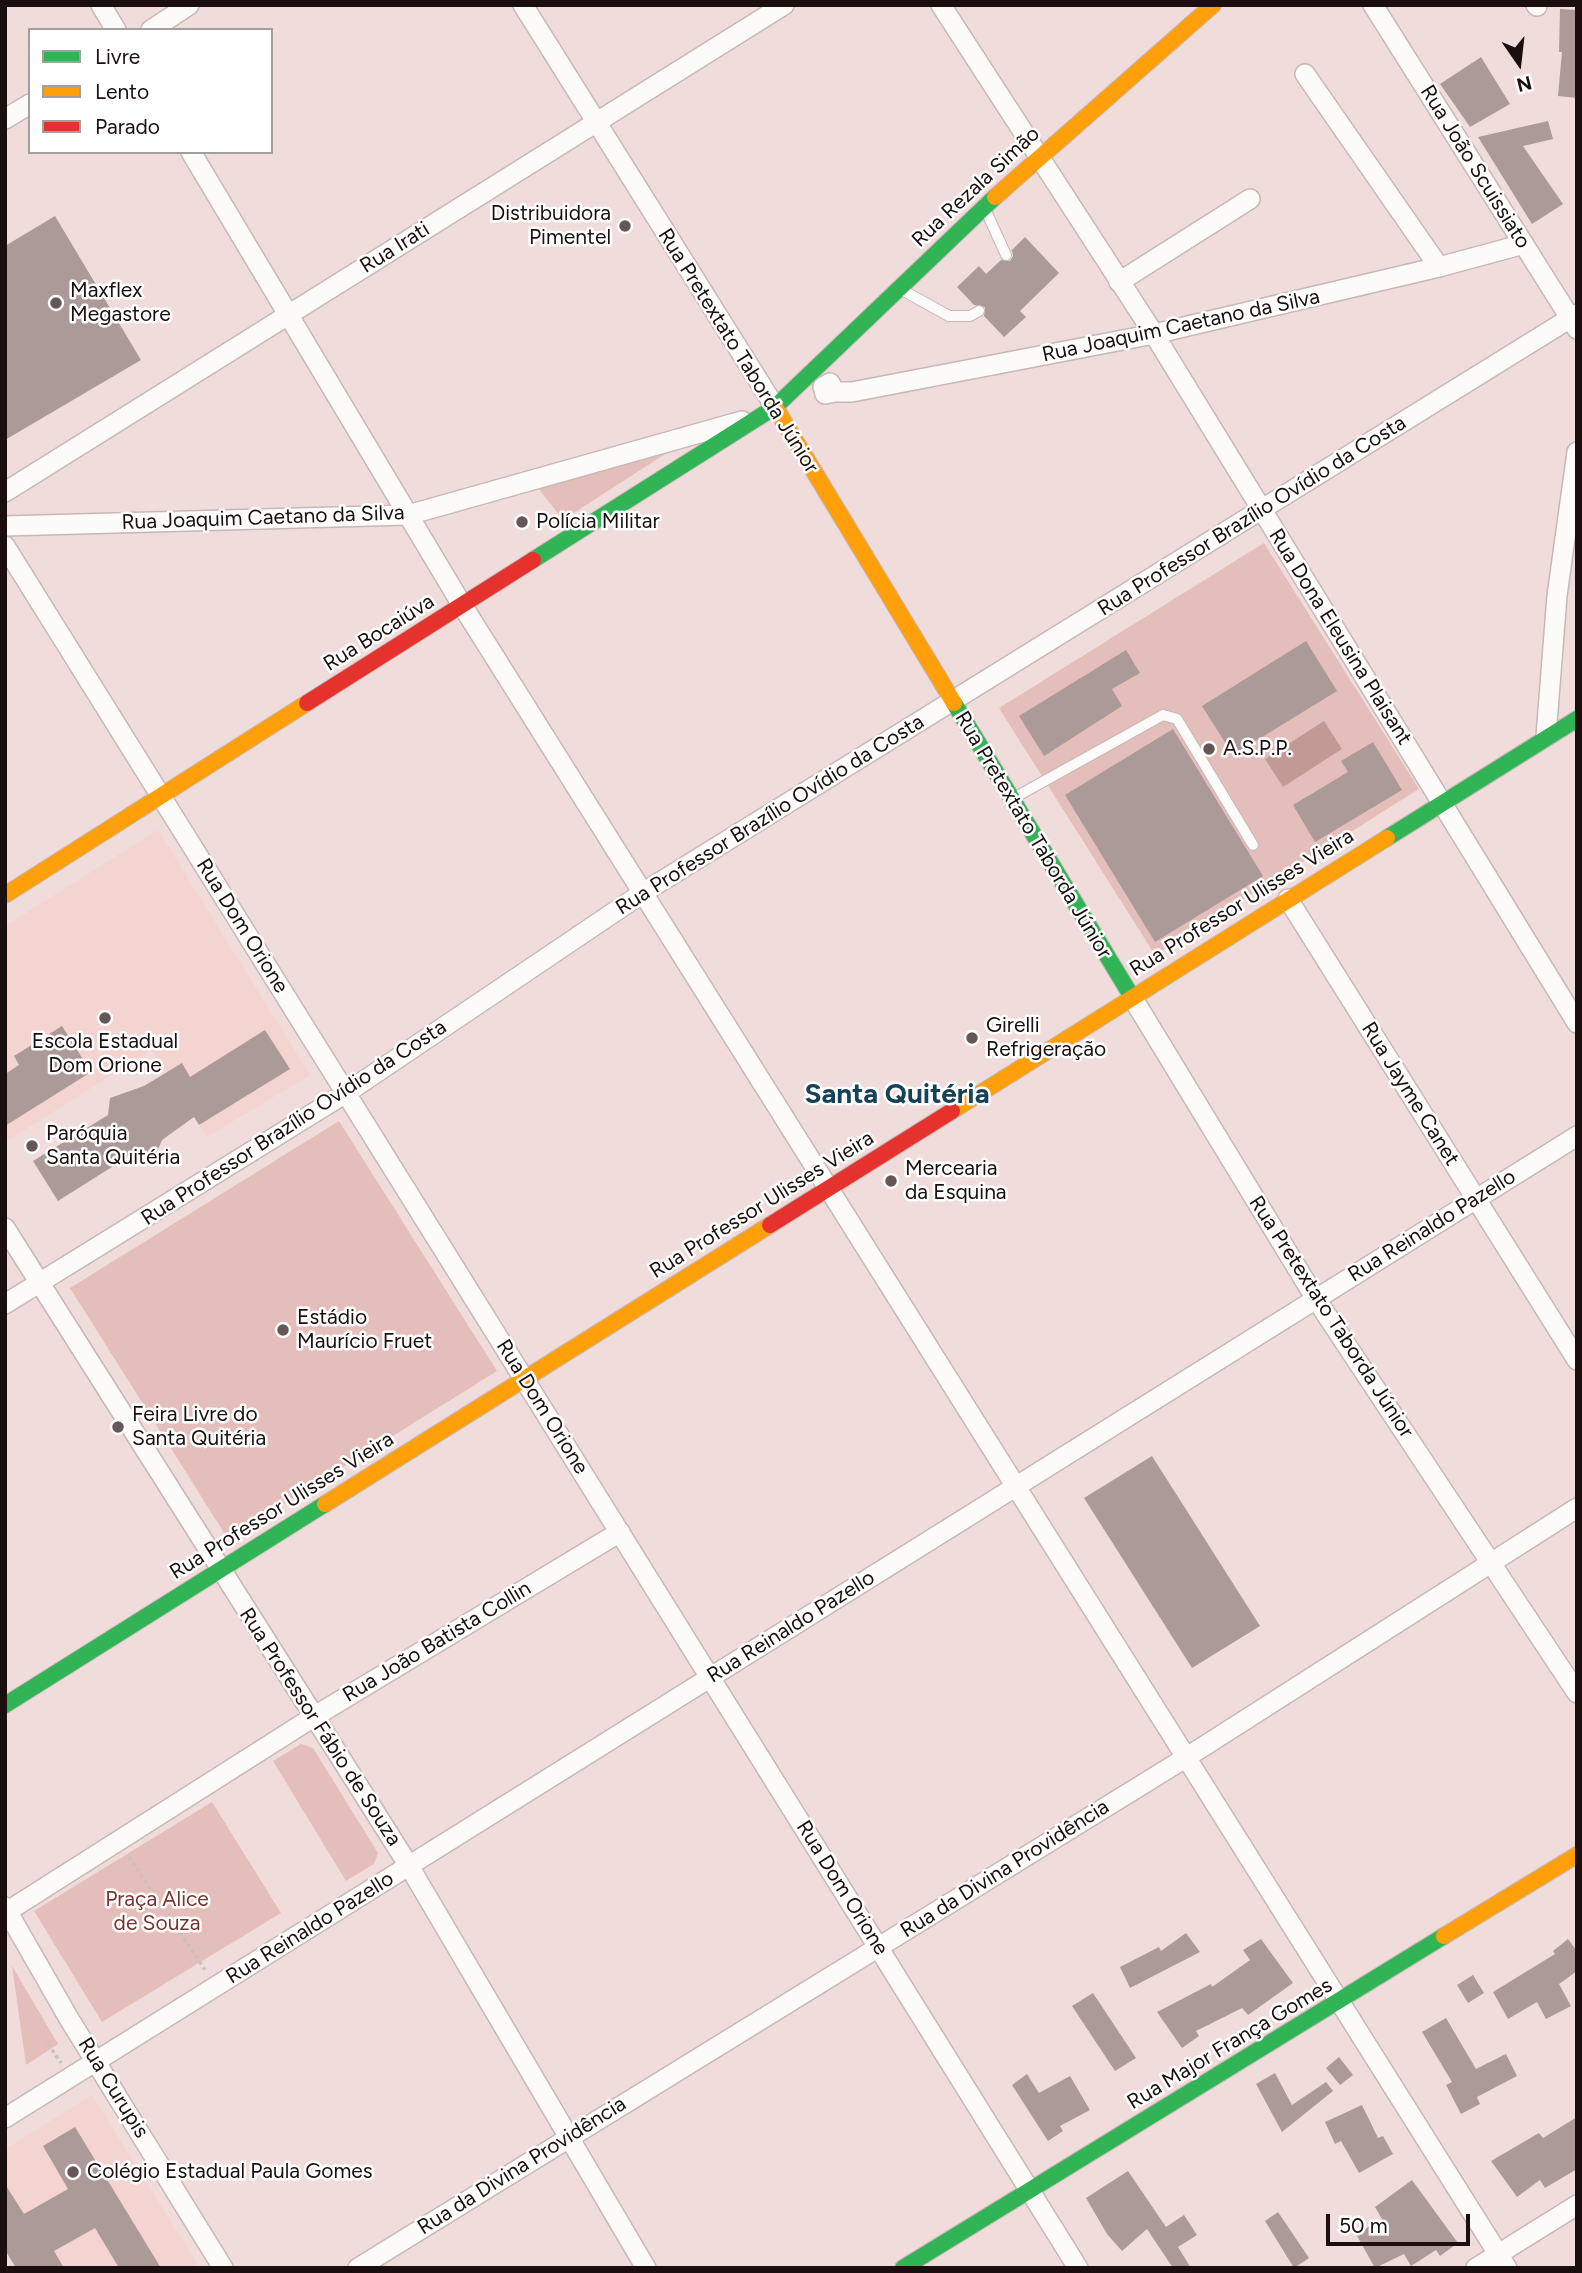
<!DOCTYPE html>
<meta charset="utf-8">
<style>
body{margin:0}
#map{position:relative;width:1582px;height:2273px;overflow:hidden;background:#f0dddb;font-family:Figtree,sans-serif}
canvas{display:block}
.frame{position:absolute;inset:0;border:7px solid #1a0f0e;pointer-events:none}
.legend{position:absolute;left:28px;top:28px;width:245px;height:126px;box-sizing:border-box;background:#fff;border:2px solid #a39f9f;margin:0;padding:9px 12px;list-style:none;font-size:21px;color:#1a0f0e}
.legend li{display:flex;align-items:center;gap:14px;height:35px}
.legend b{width:35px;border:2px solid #a39f9f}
.north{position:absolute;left:1484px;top:28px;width:70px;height:70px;-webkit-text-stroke:5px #fff;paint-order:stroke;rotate:166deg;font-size:19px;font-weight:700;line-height:28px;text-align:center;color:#1a0f0e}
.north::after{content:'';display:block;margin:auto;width:24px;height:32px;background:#1a0f0e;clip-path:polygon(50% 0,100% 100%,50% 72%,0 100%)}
.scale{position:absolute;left:1326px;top:2214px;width:144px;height:32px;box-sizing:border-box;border:4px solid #1a0f0e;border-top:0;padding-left:9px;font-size:21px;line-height:24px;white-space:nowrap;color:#1a0f0e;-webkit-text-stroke:5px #fff;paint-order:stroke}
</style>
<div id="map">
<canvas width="1582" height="2273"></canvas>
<div class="frame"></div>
<ul class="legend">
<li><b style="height:9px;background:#30b455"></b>Livre</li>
<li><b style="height:9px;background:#ff9f0a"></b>Lento</li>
<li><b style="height:9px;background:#e5322d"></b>Parado</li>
</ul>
<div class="north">N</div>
<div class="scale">50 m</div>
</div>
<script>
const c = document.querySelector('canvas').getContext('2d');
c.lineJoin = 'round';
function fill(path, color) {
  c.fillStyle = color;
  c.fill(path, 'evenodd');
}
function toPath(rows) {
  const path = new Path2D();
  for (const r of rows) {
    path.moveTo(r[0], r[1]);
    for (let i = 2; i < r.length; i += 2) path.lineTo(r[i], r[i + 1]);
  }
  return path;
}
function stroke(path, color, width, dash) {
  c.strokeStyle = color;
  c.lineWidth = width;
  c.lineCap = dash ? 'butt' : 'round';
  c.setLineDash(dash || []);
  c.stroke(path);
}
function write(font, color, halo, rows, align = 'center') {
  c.font = font + ' Figtree,sans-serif';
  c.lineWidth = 5;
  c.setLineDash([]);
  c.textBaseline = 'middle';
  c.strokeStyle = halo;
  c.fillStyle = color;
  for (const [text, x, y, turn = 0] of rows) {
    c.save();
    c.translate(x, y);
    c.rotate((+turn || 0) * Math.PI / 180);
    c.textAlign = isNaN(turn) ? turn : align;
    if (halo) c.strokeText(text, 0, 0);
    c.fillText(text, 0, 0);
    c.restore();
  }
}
fill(toPath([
 [158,830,310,1075,207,1137,152,1050,5,1142,5,926],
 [92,2095,200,2268,16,2268,5,2250,5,2149]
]), '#f3d4d0');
fill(toPath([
 [673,449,563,520,535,484],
 [1264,543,1419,789,1155,955,999,708],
 [339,1121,497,1371,228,1539,70,1288],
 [301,1744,313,1748,378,1853,374,1864,346,1881,273,1761],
 [212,1802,281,1913,102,2022,34,1911],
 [12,1966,58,2044,26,2065]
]), '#e4beba');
fill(toPath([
 [1324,721,1342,749,1283,787,1265,759]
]), '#c29994');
fill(toPath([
 [1560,9,1577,10,1577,98,1558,96,1562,52,1559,52],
 [1481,57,1510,104,1470,127,1440,84],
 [1548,121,1553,139,1523,146,1563,204,1532,224,1478,137],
 [55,216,141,360,5,440,5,246],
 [1025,237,1059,273,1020,311,1026,317,1004,337,984,316,985,307,974,305,957,287,979,266,986,274,1001,260,1010,261,1013,256,1012,250],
 [1306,641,1337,691,1233,755,1202,706],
 [1126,650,1140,673,1112,689,1122,706,1044,756,1019,716],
 [1173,729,1263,876,1155,942,1065,795],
 [1373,742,1402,790,1315,842,1293,805,1348,772,1341,761],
 [62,1026,91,1072,5,1126,5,1074,19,1065,14,1056],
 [265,1030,290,1069,199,1125,194,1117,162,1140,156,1154,145,1158,134,1153,58,1201,33,1161,108,1115,110,1098,144,1086,182,1063,190,1077],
 [1152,1456,1260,1626,1192,1668,1084,1498],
 [1186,1933,1200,1952,1130,1988,1120,1967,1159,1947,1161,1951],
 [1261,1939,1293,1983,1248,2015,1242,2008,1196,2031,1199,2036,1182,2048,1157,2012,1211,1984,1212,1987,1250,1960,1243,1950],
 [1568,1939,1577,1951,1577,1971,1559,1984,1571,2006,1546,2019,1537,2002,1508,2019,1493,1992,1555,1954,1553,1951],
 [1473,1975,1484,1993,1468,2003,1457,1985],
 [1093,1993,1136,2058,1115,2071,1072,2006],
 [1446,2018,1476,2069,1506,2054,1517,2076,1477,2097,1480,2104,1461,2114,1446,2085,1452,2082,1422,2032],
 [1339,2057,1353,2075,1340,2085,1326,2068],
 [1275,2073,1292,2105,1326,2082,1333,2091,1282,2132,1256,2084],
 [1027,2074,1039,2093,1070,2076,1090,2110,1060,2126,1063,2131,1048,2141,1012,2085],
 [1362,2105,1378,2138,1383,2136,1393,2154,1359,2173,1341,2141,1335,2144,1325,2122],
 [1577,2117,1577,2169,1545,2188,1540,2180,1517,2197,1491,2161,1539,2133,1543,2138],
 [75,2127,161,2268,119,2268,95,2228,54,2251,64,2268,16,2268,5,2250,5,2184,24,2214,68,2189,43,2146],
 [1128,2171,1166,2227,1184,2215,1197,2235,1178,2247,1191,2268,1173,2268,1147,2229,1122,2251,1107,2234,1086,2198],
 [1412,2180,1458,2243,1440,2256,1436,2250,1411,2266,1404,2254,1375,2268,1356,2234,1382,2219,1375,2207],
 [1278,2212,1309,2258,1294,2268,1265,2221]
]), '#ac9a98');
const lane = toPath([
 [986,211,1006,255],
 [902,290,949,316,970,316,979,311],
 [1012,799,1163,715,1177,719,1253,845]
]);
const street = toPath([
 [101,5,116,30],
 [523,5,775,407],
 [941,5,1154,334,1577,1023],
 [1373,5,1577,329],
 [1536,5,1537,6],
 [151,30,189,5],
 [1305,74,1439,267],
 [5,119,30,104],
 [191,152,462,605,1507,2268],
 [1119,282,1250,199],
 [835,392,825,394,823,387,830,383,835,392,852,392,1154,334,1439,267,1524,244],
 [5,492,784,5],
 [5,526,408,515,742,421],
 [5,546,1078,2268],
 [1546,736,1557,596,1577,452],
 [1288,899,1577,1360],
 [1132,997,1316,1299,1577,1693],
 [5,1228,409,1866,646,2268],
 [5,1304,346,1093,644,892,1577,314],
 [5,1907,68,2017,223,2268],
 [8,1911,315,1716,620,1532],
 [5,2118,1577,1136],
 [358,2268,1187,1757,1577,1508],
 [1476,2268,1577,2205]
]);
const fast = toPath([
 [533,560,775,407,995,197],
 [954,703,1132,997],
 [1387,838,1577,719],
 [5,1705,325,1504],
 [903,2268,1444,1936]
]);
const slow = toPath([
 [995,197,1213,5],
 [775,407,954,703],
 [5,895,307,703],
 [952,1111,1387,838],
 [325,1504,770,1225],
 [1444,1936,1577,1855]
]);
const jam = toPath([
 [307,703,533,560],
 [770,1225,952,1111]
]);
stroke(lane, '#c6b8b6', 12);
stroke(street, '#c6b8b6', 22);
stroke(fast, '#c6b8b6', 18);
stroke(slow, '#c6b8b6', 18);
stroke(jam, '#c6b8b6', 18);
stroke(toPath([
 [129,1857,159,1902],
 [168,1915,205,1970],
 [48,2044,61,2063]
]), '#c8c1c0', 3.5, [3.5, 3.5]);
stroke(lane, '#fdfafa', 10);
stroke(street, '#fdfafa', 19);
stroke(fast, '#30b455', 16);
stroke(slow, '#ff9f0a', 16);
stroke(jam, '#e5322d', 16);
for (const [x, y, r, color] of [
 [625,226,7,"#655756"],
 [56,303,7,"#655756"],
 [522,522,7,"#655756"],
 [1209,749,7,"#655756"],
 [105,1018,7,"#655756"],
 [972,1038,7,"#655756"],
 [32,1146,7,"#655756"],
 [891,1181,7,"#655756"],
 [283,1330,7,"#655756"],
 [118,1427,7,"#655756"],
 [73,2172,7,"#655756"]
]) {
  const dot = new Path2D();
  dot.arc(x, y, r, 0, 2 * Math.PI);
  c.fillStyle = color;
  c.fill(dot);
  stroke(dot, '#fff', 2.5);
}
write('21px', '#1a0f0e', '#fff', [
 ["Rua João Scuissiato",1475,167,58],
 ["Rua Rezala Simão",976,187,-43],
 ["Rua Irati",395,248,-32],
 ["Rua Joaquim Caetano da Silva",1181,326,-12],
 ["Rua Pretextato Taborda Júnior",738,351,58],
 ["Rua Professor Brazílio Ovídio da Costa",1252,516,-32],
 ["Rua Joaquim Caetano da Silva",263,518,-2],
 ["Rua Bocaiúva",379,633,-32],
 ["Rua Dona Eleusina Plaisant",1340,637,58],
 ["Rua Professor Brazílio Ovídio da Costa",770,815,-32],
 ["Rua Pretextato Taborda Júnior",1033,835,59],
 ["Rua Professor Ulisses Vieira",1242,903,-32],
 ["Rua Dom Orione",242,926,58],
 ["Rua Jayme Canet",1410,1094,58],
 ["Rua Professor Brazílio Ovídio da Costa",294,1123,-33],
 ["Rua Professor Ulisses Vieira",762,1205,-32],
 ["Rua Reinaldo Pazello",1432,1226,-32],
 ["Rua Pretextato Taborda Júnior",1331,1317,57],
 ["Rua Dom Orione",542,1407,58],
 ["Rua Professor Ulisses Vieira",282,1506,-32],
 ["Rua Reinaldo Pazello",791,1627,-32],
 ["Rua João Batista Collin",437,1642,-31],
 ["Rua Professor Fábio de Souza",320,1727,57],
 ["Rua da Divina Providência",1005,1869,-32],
 ["Rua Dom Orione",842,1888,58],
 ["Rua Reinaldo Pazello",310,1928,-32],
 ["Rua Major França Gomes",1230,2044,-31],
 ["Rua Curupis",113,2088,58],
 ["Rua da Divina Providência",522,2166,-32]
]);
write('21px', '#1a0f0e', '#fff', [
 ["Distribuidora",611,214,"right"],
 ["Pimentel",611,238,"right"],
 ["Maxflex",70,291],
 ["Megastore",70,315],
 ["Polícia Militar",536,522],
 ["A.S.P.P.",1223,749],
 ["Girelli",986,1026],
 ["Refrigeração",986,1050],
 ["Escola Estadual",105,1042,"center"],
 ["Dom Orione",105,1066,"center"],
 ["Paróquia",46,1134],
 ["Santa Quitéria",46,1158],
 ["Mercearia",905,1169],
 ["da Esquina",905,1193],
 ["Estádio",297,1318],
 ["Maurício Fruet",297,1342],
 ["Feira Livre do",132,1415],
 ["Santa Quitéria",132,1439],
 ["Colégio Estadual Paula Gomes",87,2172]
], 'left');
write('21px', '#773530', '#fff', [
 ["Praça Alice",157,1900],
 ["de Souza",157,1924]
]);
write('bold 28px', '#164257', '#fff', [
 ["Santa Quitéria",897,1095]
]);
</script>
